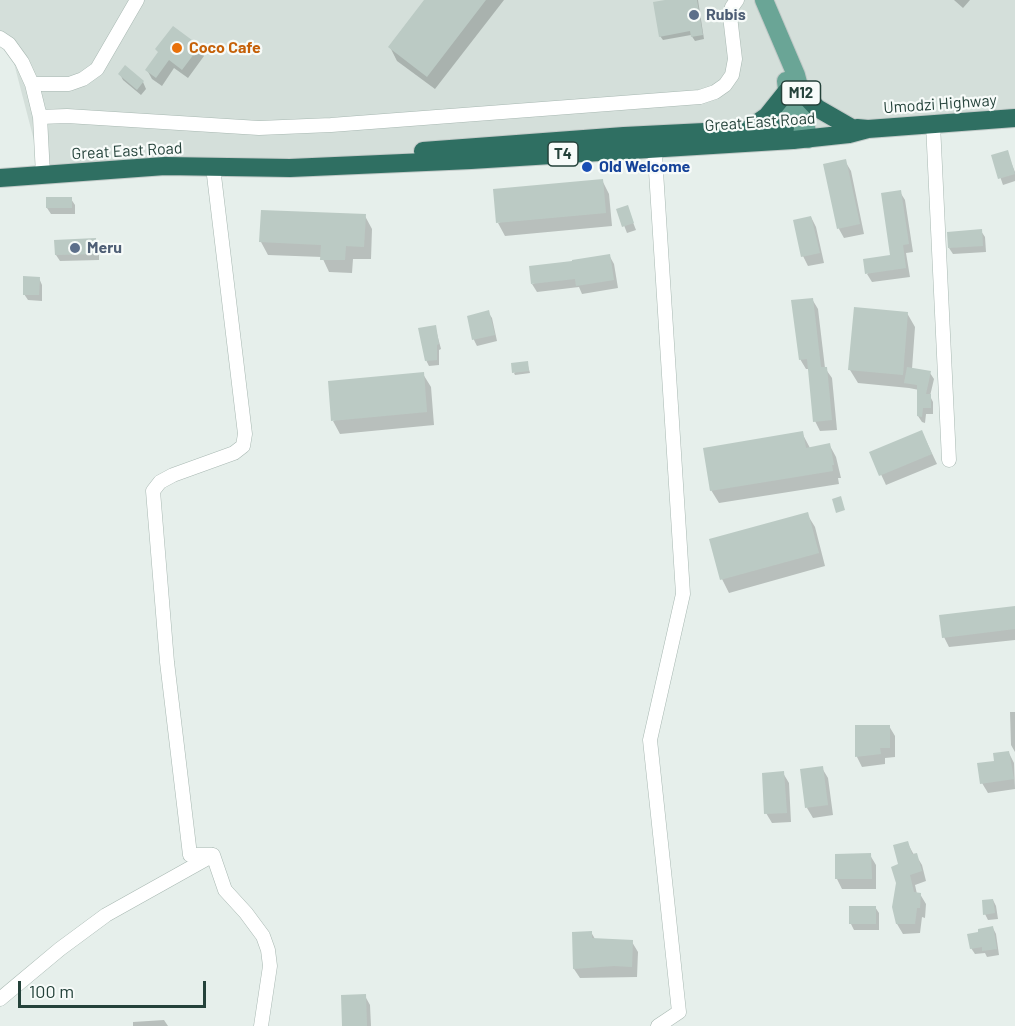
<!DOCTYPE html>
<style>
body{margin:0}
#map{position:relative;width:1015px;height:1026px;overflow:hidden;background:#e6efeb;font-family:Barlow,sans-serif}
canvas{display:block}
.scale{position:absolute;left:18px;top:981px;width:188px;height:27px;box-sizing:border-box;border:3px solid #24423a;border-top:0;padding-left:8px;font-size:18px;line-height:21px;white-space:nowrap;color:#24423a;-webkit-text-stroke:4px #f7fbf9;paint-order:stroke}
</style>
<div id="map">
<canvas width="1015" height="1026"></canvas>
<div class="scale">100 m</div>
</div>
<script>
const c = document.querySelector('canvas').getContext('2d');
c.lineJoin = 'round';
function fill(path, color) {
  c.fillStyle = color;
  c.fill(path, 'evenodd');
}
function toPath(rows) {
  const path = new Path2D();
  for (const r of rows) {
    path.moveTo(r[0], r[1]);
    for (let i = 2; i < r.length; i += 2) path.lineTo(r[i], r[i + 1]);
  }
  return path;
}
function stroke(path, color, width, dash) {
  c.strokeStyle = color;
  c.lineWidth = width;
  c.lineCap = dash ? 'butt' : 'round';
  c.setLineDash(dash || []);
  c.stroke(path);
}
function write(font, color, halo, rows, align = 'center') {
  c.font = font + ' Barlow,sans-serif';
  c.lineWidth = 4.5;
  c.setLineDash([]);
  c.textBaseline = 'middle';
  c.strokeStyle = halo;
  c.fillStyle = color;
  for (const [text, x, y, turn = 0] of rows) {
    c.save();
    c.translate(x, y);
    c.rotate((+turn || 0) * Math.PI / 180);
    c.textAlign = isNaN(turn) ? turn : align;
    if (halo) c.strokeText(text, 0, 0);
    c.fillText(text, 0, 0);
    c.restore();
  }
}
fill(toPath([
 [0,0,1015,0,1015,116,43,175,9,44,0,38]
]), '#d4dfda');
fill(toPath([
 [426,0,504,0,435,89,397,61,390,47],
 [670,0,698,0,704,39,695,41,691,35,663,40,660,36],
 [954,0,970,0,963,8],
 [199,47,204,56,188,78,174,68,162,86,152,79,147,70,159,53],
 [120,74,143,82,146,89,141,95,123,80],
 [1007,152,1015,172,1015,181,1003,185,993,156],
 [845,161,851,171,864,234,844,238,839,229],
 [602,180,609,194,612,226,505,236,498,223],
 [900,192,905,200,913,252,906,253,910,277,872,282,867,274,891,256],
 [71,199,75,205,75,214,51,214,47,208],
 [627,207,636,230,627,233,618,210],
 [365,216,372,229,371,259,353,259,352,273,329,272,322,257,268,255,261,242],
 [811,217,816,227,824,263,808,266,803,256],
 [981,231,985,237,986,252,953,254,949,248],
 [95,240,99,246,99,260,60,261,56,255,56,242],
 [609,255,614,264,618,288,582,294,579,287,537,292,532,284],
 [39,278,42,285,42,301,28,300,24,294],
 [812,299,818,309,825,368,832,378,837,430,820,431,815,421,809,369,806,369,800,359],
 [488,312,492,318,497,341,477,346,474,340,469,317],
 [907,313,915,327,912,369,930,373,934,379,930,396,933,402,933,414,926,414,925,423,922,422,918,416,919,390,909,388,858,383,850,370],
 [435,326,441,349,439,350,439,365,429,366,426,360],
 [527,362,530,373,515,375,514,373],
 [423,374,431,387,434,425,340,434,333,421],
 [922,432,937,464,886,485,871,453],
 [802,433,810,448,829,444,836,457,841,478,838,478,839,484,719,503,711,490],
 [807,514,815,527,825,566,729,593,722,579],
 [1015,608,1015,640,949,647,944,637],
 [1010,712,1015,712,1015,752,1011,745],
 [889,726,895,736,895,757,885,758,885,764,862,767,857,757,856,727],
 [1009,753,1014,763,1015,789,988,793,982,783],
 [822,768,828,778,833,815,813,818,807,808],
 [783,773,789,783,791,822,772,823,766,813],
 [907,842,914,855,916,855,922,865,926,881,915,885,917,894,920,894,926,904,925,918,922,917,920,933,903,934,897,924,900,865],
 [870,855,876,865,876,889,842,889,837,879],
 [993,900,996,906,998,919,988,920,985,914],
 [851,907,875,907,879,913,879,930,854,930,851,924],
 [993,928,996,934,999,955,987,957,985,953,975,954,971,948],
 [591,932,595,939,632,942,638,952,637,977,580,978,574,969],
 [365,996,370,1005,371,1026,343,1026],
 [164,1020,168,1026,133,1026,133,1022]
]), '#0003');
fill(toPath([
 [424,0,486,0,427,77,388,47],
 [665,0,697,0,703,35,691,37,690,31,659,37,653,2],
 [173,26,200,46,182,70,169,60,156,78,145,70,158,52,155,49],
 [125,65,144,81,137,90,118,74],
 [1008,150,1015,174,998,179,991,155],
 [846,159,860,224,837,229,823,164],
 [603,179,606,213,496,223,493,189],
 [901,190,909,244,903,245,906,268,865,274,863,259,890,255,881,193],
 [46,197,72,197,72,208,46,208],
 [628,205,634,223,622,227,616,209],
 [261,210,366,214,364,247,346,246,345,260,320,260,321,245,259,242],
 [811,216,820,253,801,257,793,220],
 [982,229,983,246,948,248,947,232],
 [96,238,97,254,55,255,54,240],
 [610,254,614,280,576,286,575,279,531,284,529,266,572,261,572,260],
 [23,276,40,277,39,295,23,295],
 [813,298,821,367,827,367,832,420,813,422,807,359,799,360,791,300],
 [854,307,908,312,903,375,848,370],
 [489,310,495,335,472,340,467,316],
 [436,325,439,344,437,345,437,360,425,361,418,328],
 [528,361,529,371,512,373,511,363],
 [907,367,931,371,926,394,931,394,931,408,923,408,922,417,917,416,917,385,904,383],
 [424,372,427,412,331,421,328,381],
 [922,430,932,454,879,476,869,452],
 [803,431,806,448,830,443,834,465,832,465,833,471,710,491,703,448],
 [841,496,845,510,836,513,832,499],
 [808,512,819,553,720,580,709,539],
 [1015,606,1015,629,942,638,939,615],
 [855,725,890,725,890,748,880,748,881,754,855,757],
 [1009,751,1014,779,980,784,977,763,994,761,993,753],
 [823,766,828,805,805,808,800,769],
 [784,771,787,813,764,814,762,773],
 [908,841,912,854,917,853,922,871,910,875,914,892,921,893,920,908,917,908,915,924,896,924,892,907,896,883,891,867,898,864,893,845],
 [871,853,872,879,835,879,835,854],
 [993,899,995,913,983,915,982,900],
 [849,906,876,906,876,924,849,924],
 [993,926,997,949,982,951,982,947,970,949,967,934,978,932,978,929],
 [592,931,592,938,633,940,632,967,614,966,573,969,572,932],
 [366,994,367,1026,342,1026,341,995]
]), '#bbcac4');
const minor = toPath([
 [0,38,9,44,22,62,32,84,40,117,43,175],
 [32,84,69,84,83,79,97,69,137,0],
 [40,117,67,116,259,128,331,125,700,97,715,92,725,85,732,75,735,59,730,16,732,7,737,0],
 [933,124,949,460],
 [654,140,683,594,650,740,679,1012,658,1026],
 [213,855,190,855,167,662,153,491,160,482,173,475,234,453,243,446,245,434,213,167],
 [213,855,225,890,246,913,263,936,268,950,270,966,261,1026],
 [0,999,60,949,106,915,208,858]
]);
const major = toPath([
 [764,0,796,75,800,90,808,139],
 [786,81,793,140]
]);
const highway = toPath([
 [800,90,817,108,850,127],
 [857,128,868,129,1015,118],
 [747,130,767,116,787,91],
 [423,151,624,136,785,128],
 [0,178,165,166,290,168,471,160,793,140,849,134,868,129]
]);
stroke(minor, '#a8b8b2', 15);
stroke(major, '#c2cac8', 20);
stroke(highway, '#c2cac8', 20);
stroke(minor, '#fff', 14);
stroke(major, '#6aa596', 18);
stroke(highway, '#2f6f62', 18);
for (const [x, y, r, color] of [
 [694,15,6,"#5c6f8a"],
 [177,48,6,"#e8710a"],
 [587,167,6,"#1a4fb4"],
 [75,248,6,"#5c6f8a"]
]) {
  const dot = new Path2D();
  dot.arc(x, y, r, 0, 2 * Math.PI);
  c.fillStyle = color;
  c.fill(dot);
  stroke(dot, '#f7fbf9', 2);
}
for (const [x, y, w] of [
 [801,93,39],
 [563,154,30]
]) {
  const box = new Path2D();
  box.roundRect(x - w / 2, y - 12, w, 24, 4.5);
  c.fillStyle = '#f7fbf9';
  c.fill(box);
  stroke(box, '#24423a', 1.5);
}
write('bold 15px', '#24423a', null, [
 ["M12",801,93],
 ["T4",563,154]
]);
write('bold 16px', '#4e5e75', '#f7fbf9', [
 ["Rubis",706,15],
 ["Meru",87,248]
], 'left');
write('bold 16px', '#c56008', '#f7fbf9', [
 ["Coco Cafe",189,48]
], 'left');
write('16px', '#24423a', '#f7fbf9', [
 ["Umodzi Highway",940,104,-4],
 ["Great East Road",760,122,-4],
 ["Great East Road",127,151,-3]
]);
write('bold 16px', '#164399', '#f7fbf9', [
 ["Old Welcome",599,167]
], 'left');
</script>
